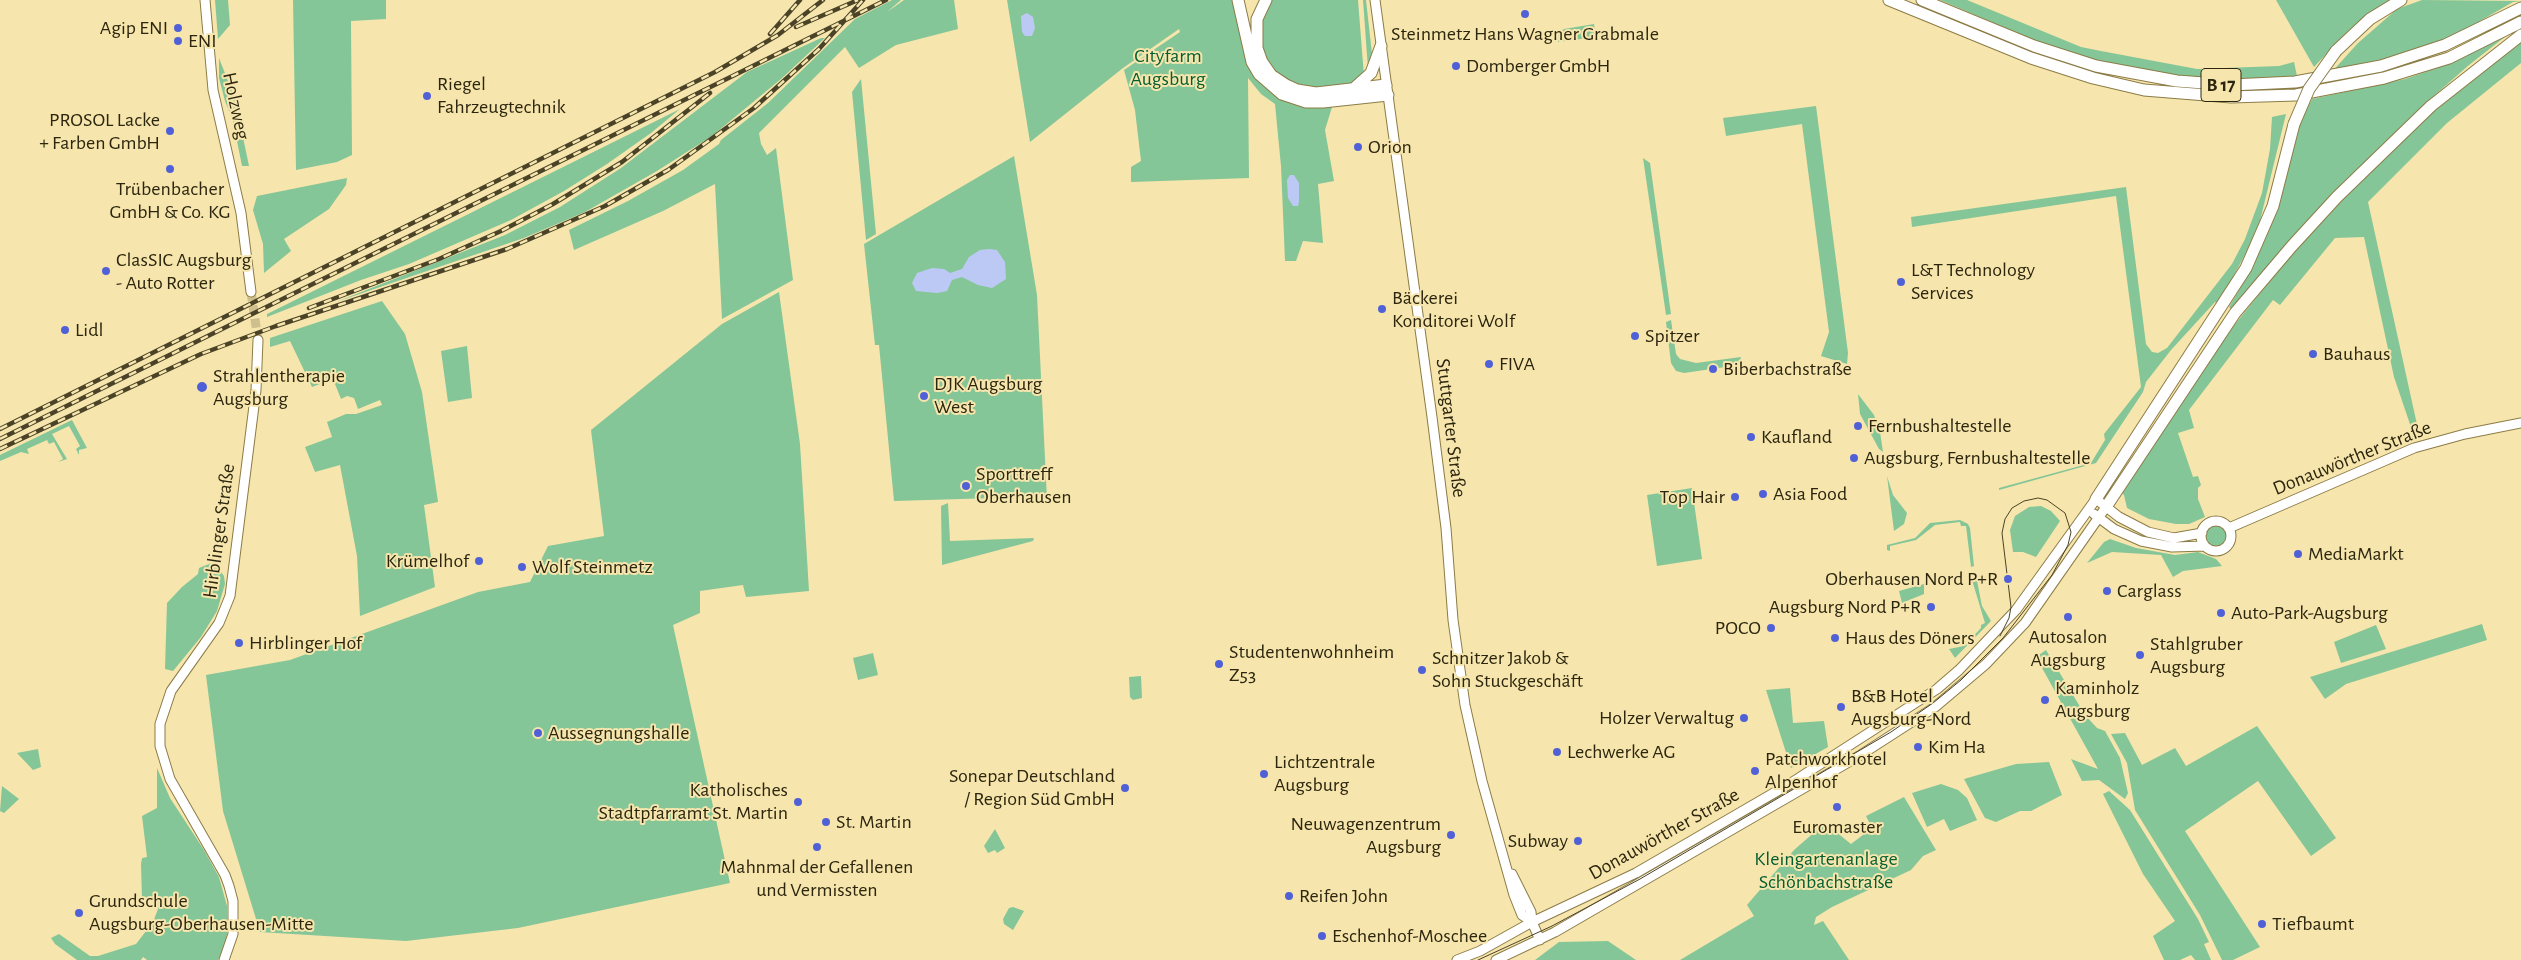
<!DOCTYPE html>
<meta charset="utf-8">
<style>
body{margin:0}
canvas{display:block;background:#f6e5ac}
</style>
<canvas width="2521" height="960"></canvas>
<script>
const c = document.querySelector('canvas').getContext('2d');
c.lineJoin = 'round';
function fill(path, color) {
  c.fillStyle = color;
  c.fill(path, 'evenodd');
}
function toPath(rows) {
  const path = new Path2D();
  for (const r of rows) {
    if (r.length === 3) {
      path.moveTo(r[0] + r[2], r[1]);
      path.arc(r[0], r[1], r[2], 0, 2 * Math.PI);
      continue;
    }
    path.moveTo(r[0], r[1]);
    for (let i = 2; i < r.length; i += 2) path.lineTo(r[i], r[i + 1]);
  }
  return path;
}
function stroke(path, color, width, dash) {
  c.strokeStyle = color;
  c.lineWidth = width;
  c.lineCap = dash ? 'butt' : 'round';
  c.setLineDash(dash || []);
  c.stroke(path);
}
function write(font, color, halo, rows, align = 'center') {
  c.font = font + ' "Alegreya Sans",sans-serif';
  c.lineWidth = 4;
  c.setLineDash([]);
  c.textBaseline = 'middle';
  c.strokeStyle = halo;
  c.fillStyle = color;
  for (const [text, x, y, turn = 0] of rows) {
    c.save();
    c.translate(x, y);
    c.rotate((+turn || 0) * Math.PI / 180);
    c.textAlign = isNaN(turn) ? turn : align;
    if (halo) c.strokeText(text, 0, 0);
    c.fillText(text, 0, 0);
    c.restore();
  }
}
fill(toPath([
 [215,0,228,0,230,25,218,39],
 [293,0,386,0,386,19,351,21,352,155,337,162,296,170],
 [892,0,901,0,887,12,904,0,954,0,958,29,896,45,859,68,845,47,759,133,761,144,767,155,776,148,793,280,722,319,715,184,663,211,574,250,569,230,628,201,683,170,719,144,721,140,768,103,855,19],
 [1007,0,1234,0,1262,84,1280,98,1289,103,1315,108,1332,107,1325,130,1334,181,1318,184,1323,243,1303,241,1296,261,1285,261,1281,166,1275,104,1261,94,1248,78,1249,178,1131,182,1131,167,1141,161,1135,110,1124,70,1180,32,1179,29,1123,68,1030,142],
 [1272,0,1358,0,1364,76,1355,83,1344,87,1302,88,1280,78,1267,64,1260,37,1263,16],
 [1363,0,1366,0,1372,54,1368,69],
 [1940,0,1967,0,2081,47,2101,51,2197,69,2279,66,2294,62,2297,76,2218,80,2173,76,2114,65,2053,48],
 [2276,0,2391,0,2349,30,2314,67],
 [2422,0,2521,1,2513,2,2480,21,2479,26,2427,48,2330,74,2358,43,2397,9],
 [1594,24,1596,37,1558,42,1558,34,1564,29],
 [2506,36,2469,65,2428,101,2340,186,2231,309,2229,307,2253,267,2276,213,2300,123,2312,99,2405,79,2437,68],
 [821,38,825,38,781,79,712,136,657,171,585,212,524,238,336,302,505,235,560,207,621,168,747,72],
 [2521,39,2521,63,2447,123,2368,202,2418,429,2422,435,2415,439,2394,377,2364,237,2335,238,2280,305,2273,300,2189,410,2194,428,2178,433,2193,477,2198,476,2201,485,2198,488,2198,499,2205,517,2189,524,2176,524,2149,519,2127,508,2124,495,2121,492,2223,339,2292,254,2369,172,2428,115],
 [219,58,235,99,249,166,242,166,233,121,225,101,219,78],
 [861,79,876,234,866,240,852,92],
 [1816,106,1848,353,1847,364,1821,356,1829,332,1802,124,1726,136,1723,118],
 [680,109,651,133,607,164,564,191,511,220,409,264,361,280,267,317,267,314],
 [2286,114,2257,233,2218,304,2215,302,2171,350,2146,382,2143,392,2096,463,1999,490,1999,488,2091,463,2105,440,2104,434,2141,387,2116,196,1912,227,1911,217,2126,187,2146,344,2152,352,2158,353,2167,348,2232,264,2245,239,2262,193,2270,149,2272,117],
 [1014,156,1037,295,1047,500,1033,500,1028,497,894,501,879,345,875,345,864,244],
 [1643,158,1650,163,1671,314,1666,315],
 [347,178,346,185,329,209,284,239,291,251,264,273,263,244,253,210,257,196],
 [779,292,800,444,809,591,746,597,743,585,700,591,700,613,673,625,730,883,518,928,406,941,260,932,223,811,206,675,290,660,478,592,530,582,548,546,604,536,591,430,722,324],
 [382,301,405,334,422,392,438,502,424,505,435,587,360,616,357,556,340,465,315,472,305,447,332,437,327,422,346,414,356,414,382,405,380,400,358,409,354,398,347,396,341,399,333,379,312,387,290,341,270,347,270,338],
 [1671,320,1676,354,1680,359,1696,363,1741,357,1739,365,1684,373,1676,371,1671,363,1666,322],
 [467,346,472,398,448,402,441,351],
 [1858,394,1874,415,1880,432,1883,452,1879,449,1860,414],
 [72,420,87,448,79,450,79,455,76,449,80,446,69,426,52,434,67,459,58,462,63,459,54,442,49,444,47,440,27,449,29,454,21,452,0,461,0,455],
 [1887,476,1893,495,1907,513,1904,524,1894,531],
 [1692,488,1702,559,1657,566,1647,495],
 [948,503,950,541,1034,538,1033,541,942,565,941,506],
 [2041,506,2051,511,2060,521,2036,557,2023,552,2013,552,2010,530,2015,516,2029,507],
 [1960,520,1968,524,1970,528,1974,566,1971,567,1966,526,1961,526,1960,522,1935,525,1916,540,1890,546,1890,551,1887,550,1887,545,1915,538,1930,523],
 [2216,536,10],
 [2110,539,2136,548,2175,555,2198,552,2216,559,2222,566,2183,571,2173,577,2161,555,2112,552,2087,563,2104,542],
 [214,562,224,576,225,584,217,611,201,637,173,671,165,669,167,603,182,587,198,574,199,568],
 [1976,576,1982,606,1991,621,1955,658,1949,649,1964,646,1981,628,1981,625,1985,623,1972,580,1967,579],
 [1924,584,1924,594,1902,603,1899,591],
 [2482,624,2487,640,2346,684,2325,699,2310,677],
 [2376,625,2386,649,2341,663,2334,642],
 [2046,650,2085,715,2097,728,2105,731,2120,758,2128,793,2125,799,2099,780,2082,781,2071,759,2098,769,2036,657],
 [873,653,878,675,858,680,853,658],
 [1141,676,1142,698,1133,700,1130,697,1129,677],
 [1790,688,1793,723,1824,721,1828,747,1791,768,1766,690],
 [2257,726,2336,838,2311,856,2258,781,2185,831,2260,947,2233,960,2222,960,2200,915,2135,810,2127,763,2111,734,2125,733,2142,765,2175,748,2186,766],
 [38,749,41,767,33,770,17,753],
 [2049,762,2062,795,2031,811,2020,811,1996,822,1985,818,1964,779,2016,764],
 [157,768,170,798,204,850,219,877,227,906,227,934,224,947,218,960,147,960,143,957,141,960,77,960,55,944,51,938,59,934,90,956,98,956,136,944,153,922,158,909,154,900,142,899,141,864,142,858,147,857,142,816,157,808],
 [1941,784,1958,790,1967,798,1977,820,1950,831,1944,819,1927,827,1912,793],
 [2,786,19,799,4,813,0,811],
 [2109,791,2130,810,2198,919,2209,942,2204,944,2211,960,2195,960,2191,955,2180,960,2164,960,2153,936,2175,921,2143,874,2103,794],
 [1904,797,1936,850,1923,856,1911,870,1832,907,1816,917,1814,925,1823,921,1849,960,1680,960,1754,916,1747,905,1794,850,1825,823,1851,844,1872,828,1866,816],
 [995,829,1005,848,997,853,995,850,988,853,984,846],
 [1013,907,1024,911,1013,930,1004,924,1003,919,1009,908],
 [1608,941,1636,960,1535,960,1559,942]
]), '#85c698');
fill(toPath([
 [1027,13,1033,17,1035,28,1032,36,1025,36,1022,32,1021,16],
 [1290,175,1294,175,1299,183,1299,202,1298,206,1293,206,1288,198,1287,180],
 [989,249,997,250,1005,262,1006,279,992,288,978,285,962,277,952,280,947,291,937,293,916,291,912,283,917,273,932,268,944,269,950,273,962,269,969,257,980,250]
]), '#bdc9f5');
stroke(toPath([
 [251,292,258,340]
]), '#cebf8d', 9, [9, 4.5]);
const secondary = toPath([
 [205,0,213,90,241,213,251,292],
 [1375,0,1432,417,1446,528,1453,620,1465,705,1482,781,1514,895,1522,915,1532,922],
 [2094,514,2114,529,2141,541,2172,547,2205,546],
 [2216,536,15],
 [2229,528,2414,448,2465,434,2521,423],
 [1512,874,1531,912,1532,922,1540,940],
 [224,960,233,934,233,901,229,886,225,875,170,779,160,746,160,724,171,691,219,623,230,596,256,390,258,340],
 [1457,960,1480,951,1532,922,1636,873,1791,783,1937,689,1959,670,2016,610,2096,499,2119,517,2148,532,2174,538,2202,533],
 [1496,960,1555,932,1859,756,1935,707,1986,664,2025,623,2106,507]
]);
const trunk = toPath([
 [1238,0,1252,62,1259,74,1282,94,1306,102,1323,102,1388,95],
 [1266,0,1257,19,1257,48,1262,62,1271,75,1286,85,1297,90,1316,93,1386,85],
 [1889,0,2031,58,2093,78,2144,90,2231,97,2296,95,2384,78,2449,58,2521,22],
 [1922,0,2034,46,2096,66,2177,81,2231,85,2295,82,2381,66,2445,45,2521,8],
 [2336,51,2370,19,2401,0],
 [1352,90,1371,73,1381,46],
 [2096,499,2246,268,2273,206,2294,124],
 [2106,507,2235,313,2292,246,2337,197,2431,106,2521,35]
]);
stroke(secondary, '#8c7c46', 11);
stroke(trunk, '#8c7c46', 13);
stroke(secondary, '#fff', 9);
stroke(trunk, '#fff', 11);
stroke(toPath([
 [1478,960,1552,926,1640,879,1891,732,1933,703,1961,680,2003,638,2052,575,2068,545,2071,532,2065,513,2047,500,2038,498,2024,501,2012,508,2005,519,2002,533,2011,607,2009,618,2000,636]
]), '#4b4327', 1);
const rail = toPath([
 [796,27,858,0],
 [770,34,800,0],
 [309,308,439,259,501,231,553,204,622,162,710,93],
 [0,429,715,72,778,35,823,0],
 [0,439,886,0],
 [0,449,201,354,276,326,507,249,605,206,668,170,754,108,819,49,863,0]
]);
stroke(rail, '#4b4327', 4.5);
stroke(rail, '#f6e5ac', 2.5, [8]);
const trunkBridge = toPath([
 [2294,124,2309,89,2336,51]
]);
stroke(trunkBridge, '#8c7c46', 13, []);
stroke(trunkBridge, '#fff', 11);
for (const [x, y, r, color] of [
 [1525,14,5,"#5061d7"],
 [178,28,5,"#5061d7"],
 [178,41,5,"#5061d7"],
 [1456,66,5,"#5061d7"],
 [427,96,5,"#5061d7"],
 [170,131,5,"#5061d7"],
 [1358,147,5,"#5061d7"],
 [170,169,5,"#5061d7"],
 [106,271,5,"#5061d7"],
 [1901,282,5,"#5061d7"],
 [1382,309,5,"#5061d7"],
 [65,330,5,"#5061d7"],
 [1635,336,5,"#5061d7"],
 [2313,354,5,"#5061d7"],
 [1489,364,5,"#5061d7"],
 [1713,369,5,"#5061d7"],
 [202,387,6,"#5061d7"],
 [924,396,5,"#5061d7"],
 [1858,426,5,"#5061d7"],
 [1751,437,5,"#5061d7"],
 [1854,458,5,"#5061d7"],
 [966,486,5,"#5061d7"],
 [1763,494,5,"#5061d7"],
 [1735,497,5,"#5061d7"],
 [2298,554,5,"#5061d7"],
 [479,561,5,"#5061d7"],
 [522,567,5,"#5061d7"],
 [2008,579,5,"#5061d7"],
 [2107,591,5,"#5061d7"],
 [1931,607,5,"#5061d7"],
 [2221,613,5,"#5061d7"],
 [2068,617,5,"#5061d7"],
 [1771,628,5,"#5061d7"],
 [1835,638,5,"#5061d7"],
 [239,643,5,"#5061d7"],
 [2140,655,5,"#5061d7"],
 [1219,664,5,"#5061d7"],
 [1422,670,5,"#5061d7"],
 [2045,700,5,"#5061d7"],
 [1841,707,5,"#5061d7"],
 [1744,718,5,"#5061d7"],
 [538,733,5,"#5061d7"],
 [1918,747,5,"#5061d7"],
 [1557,752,5,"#5061d7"],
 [1755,771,5,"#5061d7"],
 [1264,774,5,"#5061d7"],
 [1125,788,5,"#5061d7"],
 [798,802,5,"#5061d7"],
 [1837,807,5,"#5061d7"],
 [826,822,5,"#5061d7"],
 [1451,835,5,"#5061d7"],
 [1578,841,5,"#5061d7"],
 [817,847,5,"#5061d7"],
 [1289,896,5,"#5061d7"],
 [79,913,5,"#5061d7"],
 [2262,924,5,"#5061d7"],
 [1322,936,5,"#5061d7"]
]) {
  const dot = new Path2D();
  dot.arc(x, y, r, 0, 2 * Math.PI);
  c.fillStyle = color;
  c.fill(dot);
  stroke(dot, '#f6e5ac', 2);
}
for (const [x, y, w] of [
 [2221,85,40]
]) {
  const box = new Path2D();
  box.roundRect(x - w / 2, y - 16.5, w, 33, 4);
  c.fillStyle = '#f6e5ac';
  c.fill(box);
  stroke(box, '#2c260f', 1);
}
write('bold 19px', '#2c260f', null, [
 ["B 17",2221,85]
]);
write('20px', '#2c260f', '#f6e5ac', [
 ["Agip ENI",168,28,"right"],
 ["Steinmetz Hans Wagner Grabmale",1525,34,"center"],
 ["ENI",188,41],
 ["Domberger GmbH",1466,66],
 ["Riegel",437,84],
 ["Fahrzeugtechnik",437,107],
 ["PROSOL Lacke",160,120,"right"],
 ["+ Farben GmbH",160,143,"right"],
 ["Orion",1368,147],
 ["Trübenbacher",170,189,"center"],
 ["GmbH & Co. KG",170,212,"center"],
 ["ClasSIC Augsburg",116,260],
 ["- Auto Rotter",116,283],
 ["L&T Technology",1911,270],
 ["Services",1911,293],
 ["Bäckerei",1392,298],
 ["Konditorei Wolf",1392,321],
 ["Lidl",75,330],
 ["Spitzer",1645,336],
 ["Bauhaus",2323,354],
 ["FIVA",1499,364],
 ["Biberbachstraße",1723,369],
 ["Strahlentherapie",213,376],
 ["Augsburg",213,399],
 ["DJK Augsburg",934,384],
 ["West",934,407],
 ["Fernbushaltestelle",1868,426],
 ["Kaufland",1761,437],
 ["Augsburg, Fernbushaltestelle",1864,458],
 ["Sporttreff",976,474],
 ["Oberhausen",976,497],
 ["Asia Food",1773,494],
 ["Top Hair",1725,497,"right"],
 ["MediaMarkt",2308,554],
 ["Krümelhof",469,561,"right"],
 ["Wolf Steinmetz",532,567],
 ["Oberhausen Nord P+R",1998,579,"right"],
 ["Carglass",2117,591],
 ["Augsburg Nord P+R",1921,607,"right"],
 ["Auto-Park-Augsburg",2231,613],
 ["POCO",1761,628,"right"],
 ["Autosalon",2068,637,"center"],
 ["Augsburg",2068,660,"center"],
 ["Haus des Döners",1845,638],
 ["Hirblinger Hof",249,643],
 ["Stahlgruber",2150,644],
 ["Augsburg",2150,667],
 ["Studentenwohnheim",1229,652],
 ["Z53",1229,675],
 ["Schnitzer Jakob &",1432,658],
 ["Sohn Stuckgeschäft",1432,681],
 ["Kaminholz",2055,688],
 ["Augsburg",2055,711],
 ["B&B Hotel",1851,696],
 ["Augsburg-Nord",1851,719],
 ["Holzer Verwaltug",1734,718,"right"],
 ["Aussegnungshalle",548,733],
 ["Kim Ha",1928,747],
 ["Lechwerke AG",1567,752],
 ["Patchworkhotel",1765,759],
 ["Alpenhof",1765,782],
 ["Lichtzentrale",1274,762],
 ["Augsburg",1274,785],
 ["Sonepar Deutschland",1115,776,"right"],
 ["/ Region Süd GmbH",1115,799,"right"],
 ["Katholisches",788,790,"right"],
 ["Stadtpfarramt St. Martin",788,813,"right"],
 ["St. Martin",836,822],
 ["Neuwagenzentrum",1441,824,"right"],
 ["Augsburg",1441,847,"right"],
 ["Euromaster",1837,827,"center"],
 ["Subway",1568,841,"right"],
 ["Mahnmal der Gefallenen",817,867,"center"],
 ["und Vermissten",817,890,"center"],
 ["Reifen John",1299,896],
 ["Grundschule",89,901],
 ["Augsburg-Oberhausen-Mitte",89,924],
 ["Tiefbaumt",2272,924],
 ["Eschenhof-Moschee",1332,936]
], 'left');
write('20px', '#035e30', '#f6e5ac', [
 ["Cityfarm",1168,56],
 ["Augsburg",1168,79],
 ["Kleingartenanlage",1826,859],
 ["Schönbachstraße",1826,882]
]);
write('20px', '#2c260f', '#f6e5ac', [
 ["Holzweg",236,106,78],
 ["Stuttgarter Straße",1451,428,83],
 ["Donauwörther Straße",2352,458,-22],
 ["Hirblinger Straße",219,531,-82],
 ["Donauwörther Straße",1664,834,-29]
]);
</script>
